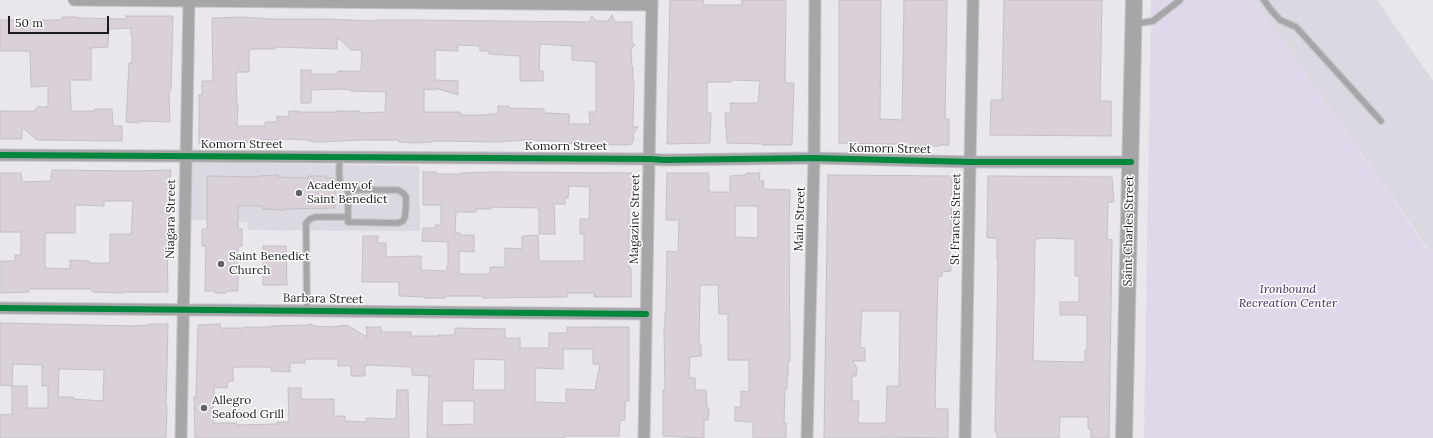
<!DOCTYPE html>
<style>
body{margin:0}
#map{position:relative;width:1433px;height:438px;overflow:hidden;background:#e9e7eb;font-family:Lora,serif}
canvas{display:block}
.scale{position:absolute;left:8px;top:16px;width:101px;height:18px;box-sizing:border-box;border:2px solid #1c1b1d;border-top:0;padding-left:5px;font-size:12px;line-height:14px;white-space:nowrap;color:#1c1b1d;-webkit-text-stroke:3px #fff;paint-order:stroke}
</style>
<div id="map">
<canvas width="1433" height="438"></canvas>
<div class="scale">50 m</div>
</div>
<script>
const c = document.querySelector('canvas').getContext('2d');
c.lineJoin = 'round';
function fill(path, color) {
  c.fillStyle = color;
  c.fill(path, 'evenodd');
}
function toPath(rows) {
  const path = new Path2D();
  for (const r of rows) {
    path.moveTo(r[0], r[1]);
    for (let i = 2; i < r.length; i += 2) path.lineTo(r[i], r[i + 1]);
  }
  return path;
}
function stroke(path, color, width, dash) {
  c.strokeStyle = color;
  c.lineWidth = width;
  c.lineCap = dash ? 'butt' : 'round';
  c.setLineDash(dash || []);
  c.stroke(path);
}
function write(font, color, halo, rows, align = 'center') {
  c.font = font + ' Lora,serif';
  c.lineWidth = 3;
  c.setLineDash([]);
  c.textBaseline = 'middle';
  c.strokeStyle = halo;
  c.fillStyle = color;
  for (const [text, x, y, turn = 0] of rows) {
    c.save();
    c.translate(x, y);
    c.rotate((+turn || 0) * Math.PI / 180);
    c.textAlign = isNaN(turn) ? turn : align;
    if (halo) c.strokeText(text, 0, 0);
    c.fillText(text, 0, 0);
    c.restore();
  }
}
fill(toPath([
 [1254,0,1377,0,1433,81,1433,251,1429,250],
 [179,162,419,166,420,231,248,230,247,222,178,219]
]), '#dcd8e1');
fill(toPath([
 [1151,0,1254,0,1428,250,1433,251,1433,438,1144,438]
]), '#e0d8ea');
const building = toPath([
 [670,0,703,0,704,5,742,5,742,0,786,0,785,83,794,83,792,145,763,145,763,144,727,143,725,113,731,113,730,103,758,103,760,81,731,80,731,82,707,82,707,113,711,113,710,143,667,144,670,0],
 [839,0,881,0,880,119,902,120,904,0,947,0,945,119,949,119,949,145,940,145,940,146,900,146,900,144,891,144,839,143,839,0],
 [1004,0,1102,0,1100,101,1111,101,1111,136,990,135,991,100,1002,100,1004,0],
 [612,15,615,22,632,22,632,42,635,45,631,49,632,66,633,67,633,82,634,82,633,127,638,127,633,134,634,140,632,144,625,145,560,143,560,141,524,140,500,142,434,141,433,142,414,143,399,142,399,140,362,140,318,142,309,141,308,140,288,139,262,140,262,142,199,143,199,95,202,95,202,81,213,81,212,18,245,17,269,19,327,19,377,21,377,20,412,20,589,22,592,16,596,21,608,21,612,15],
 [337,37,351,50,362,50,361,71,338,71,338,74,311,74,311,70,301,70,301,103,311,103,311,90,338,89,351,90,351,91,386,92,385,112,360,113,360,111,336,111,337,112,299,112,299,111,289,111,289,117,277,116,277,122,265,122,265,126,237,126,238,106,237,106,236,72,249,72,249,49,275,49,275,47,337,49,337,37],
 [540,44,572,46,572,60,596,62,596,112,589,112,590,124,569,124,569,114,546,113,544,113,544,109,509,108,509,106,498,106,498,114,488,114,488,115,460,115,460,112,424,112,424,89,435,90,435,88,458,95,458,81,435,80,435,50,458,51,458,45,480,46,480,51,489,51,489,54,520,56,520,81,543,81,543,71,539,71,540,44],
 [126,16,173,16,171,89,169,93,170,122,139,121,139,123,126,122,129,63,132,63,132,35,131,35,131,28,109,29,108,47,91,48,91,80,70,80,71,111,95,111,95,109,112,109,113,126,122,126,122,141,37,140,22,127,22,139,0,139,0,111,35,111,37,107,48,107,48,86,31,87,30,51,0,51,0,20,62,20,62,17,78,17,78,18,126,19,126,16],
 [52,170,134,171,171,170,169,187,170,233,168,233,167,246,168,292,122,292,122,293,93,292,91,289,29,289,29,292,1,293,1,261,15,261,15,255,21,255,21,232,0,232,0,173,21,173,22,182,51,181,52,170],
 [104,201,133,201,131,234,110,234,110,263,89,263,89,261,70,260,70,269,45,268,45,233,75,233,75,205,104,206,104,201],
 [423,172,436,172,436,174,461,174,462,173,491,172,632,173,632,205,629,205,629,268,631,268,631,297,594,297,594,293,567,293,567,297,482,298,482,296,446,296,446,298,424,298,424,297,399,296,399,282,362,282,363,236,378,236,378,243,386,243,386,257,421,256,421,270,447,271,447,266,448,266,448,242,422,241,423,228,436,228,435,225,441,225,441,205,423,205,423,172],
 [569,186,590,187,589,219,580,219,580,234,584,234,584,261,539,261,538,235,522,236,522,249,505,248,505,267,490,267,490,274,459,274,459,251,474,252,474,235,460,235,460,233,455,233,456,212,476,212,476,209,491,209,491,207,539,208,539,234,555,234,554,204,565,204,565,198,568,198,569,186],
 [667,173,709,173,709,192,730,192,730,176,746,175,746,173,760,173,759,181,764,181,763,189,790,190,789,224,790,361,788,361,788,376,787,376,787,389,785,389,784,423,786,423,786,438,753,438,753,422,735,421,735,407,741,407,741,391,749,392,749,360,728,360,728,314,719,314,718,285,700,285,699,344,701,344,701,356,690,357,689,378,695,378,695,390,706,390,707,408,709,408,708,420,704,420,704,438,663,436,663,390,665,390,664,328,665,328,665,313,666,313,667,251,678,252,679,220,666,220,667,173],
 [735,206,758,206,758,238,735,237,735,206],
 [278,175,278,177,308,178,308,176,326,176,326,178,335,178,335,208,285,209,285,210,263,209,263,206,238,206,238,229,242,229,242,246,238,246,238,291,226,291,226,293,215,293,215,291,205,291,206,246,202,246,202,229,207,229,207,176,258,177,258,176,278,175],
 [828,175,952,176,951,245,950,245,951,271,942,272,942,276,938,276,935,400,936,409,948,409,948,438,886,437,886,438,824,438,828,175],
 [862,311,900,311,899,386,887,386,886,423,858,423,859,401,852,401,852,376,856,376,857,369,853,361,865,361,865,348,860,347,862,311],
 [988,176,1112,177,1114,202,1108,202,1107,239,1112,240,1109,438,1091,438,1091,429,1088,429,1088,417,1060,417,1059,438,997,438,997,432,995,432,998,259,997,259,997,238,987,238,988,176],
 [1046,238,1075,239,1075,276,1079,276,1079,302,1060,302,1060,315,1087,315,1087,350,1085,350,1085,362,1033,361,1035,239,1046,238],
 [263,246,286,246,287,285,263,285,263,246],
 [0,323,135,326,150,325,150,324,168,324,166,406,167,406,166,438,0,438,0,415,12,414,12,386,27,386,27,408,48,408,48,386,42,386,42,365,13,364,12,386,0,385,0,323],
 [59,369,104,370,103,401,73,399,73,397,58,397,59,369],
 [220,324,220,328,244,328,244,327,271,327,271,326,308,325,311,324,314,326,332,327,347,325,367,337,366,327,381,327,381,332,411,332,411,336,439,336,438,335,455,335,455,328,505,329,505,338,520,338,520,348,549,348,549,333,567,333,567,327,629,327,629,401,625,401,625,420,620,420,619,436,565,436,565,438,427,438,429,376,412,375,412,367,365,365,365,376,351,376,351,366,338,366,338,359,305,359,305,363,290,363,290,372,271,371,271,367,233,367,233,381,228,381,227,388,214,387,213,423,237,423,237,425,277,424,277,422,289,422,288,388,301,388,301,399,334,399,334,416,345,416,345,421,366,422,366,418,396,419,397,390,408,390,409,438,195,438,194,397,196,397,198,325,220,324],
 [563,349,593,349,593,364,600,364,595,390,566,389,566,403,535,402,535,368,563,369,563,349],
 [474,359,505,360,505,390,473,390,474,359],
 [442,401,474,401,474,424,442,425,442,401]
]);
fill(building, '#dad0d9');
stroke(building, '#c2c0c3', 1);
const lane = toPath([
 [1264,0,1271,10,1280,20,1296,27,1381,121],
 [1134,24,1153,21,1180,0],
 [348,190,398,190,403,193,406,197,406,203,405,217,403,221,398,223,348,222,348,217],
 [307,310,306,223,310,219,315,217,348,217,348,190,340,184,339,171,340,156]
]);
const street = toPath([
 [74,0,652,5],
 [0,155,650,159,664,160,814,158,970,162,1131,162],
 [0,308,646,314],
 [181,438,189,0],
 [644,438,652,0],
 [807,438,814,158,815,0],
 [965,438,973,0]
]);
const secondary = toPath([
 [1124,438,1134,0]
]);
stroke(lane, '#c4c3c5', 8);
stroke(street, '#c4c3c5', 13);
stroke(secondary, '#c4c3c5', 18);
stroke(lane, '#a6a6a8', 5.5);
stroke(street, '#a6a6a8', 11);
stroke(secondary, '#a6a6a7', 16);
stroke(toPath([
 [0,155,650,159,664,160,814,158,970,162,1131,162],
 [0,308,646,314]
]), '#00873e', 6);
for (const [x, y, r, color] of [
 [299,193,4,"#646265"],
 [221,264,4,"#646265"],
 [204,408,4,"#646265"]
]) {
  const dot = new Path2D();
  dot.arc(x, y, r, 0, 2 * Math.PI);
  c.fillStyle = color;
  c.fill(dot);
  stroke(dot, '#fff', 1.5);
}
write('12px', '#1c1b1d', '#fff', [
 ["Komorn Street",242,145],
 ["Komorn Street",566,147],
 ["Komorn Street",890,149,1],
 ["Niagara Street",171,219,-89],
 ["Magazine Street",635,219,-89],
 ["Main Street",800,219,-88],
 ["St Francis Street",956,219,-89],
 ["Saint Charles Street",1129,231,-89],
 ["Barbara Street",323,299,1]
]);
write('12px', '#1c1b1d', '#fff', [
 ["Academy of",307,186],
 ["Saint Benedict",307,200],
 ["Saint Benedict",229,257],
 ["Church",229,271],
 ["Allegro",212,401],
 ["Seafood Grill",212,415]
], 'left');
write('italic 12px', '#42255e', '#fff', [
 ["Ironbound",1288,290],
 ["Recreation Center",1288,304]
]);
</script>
